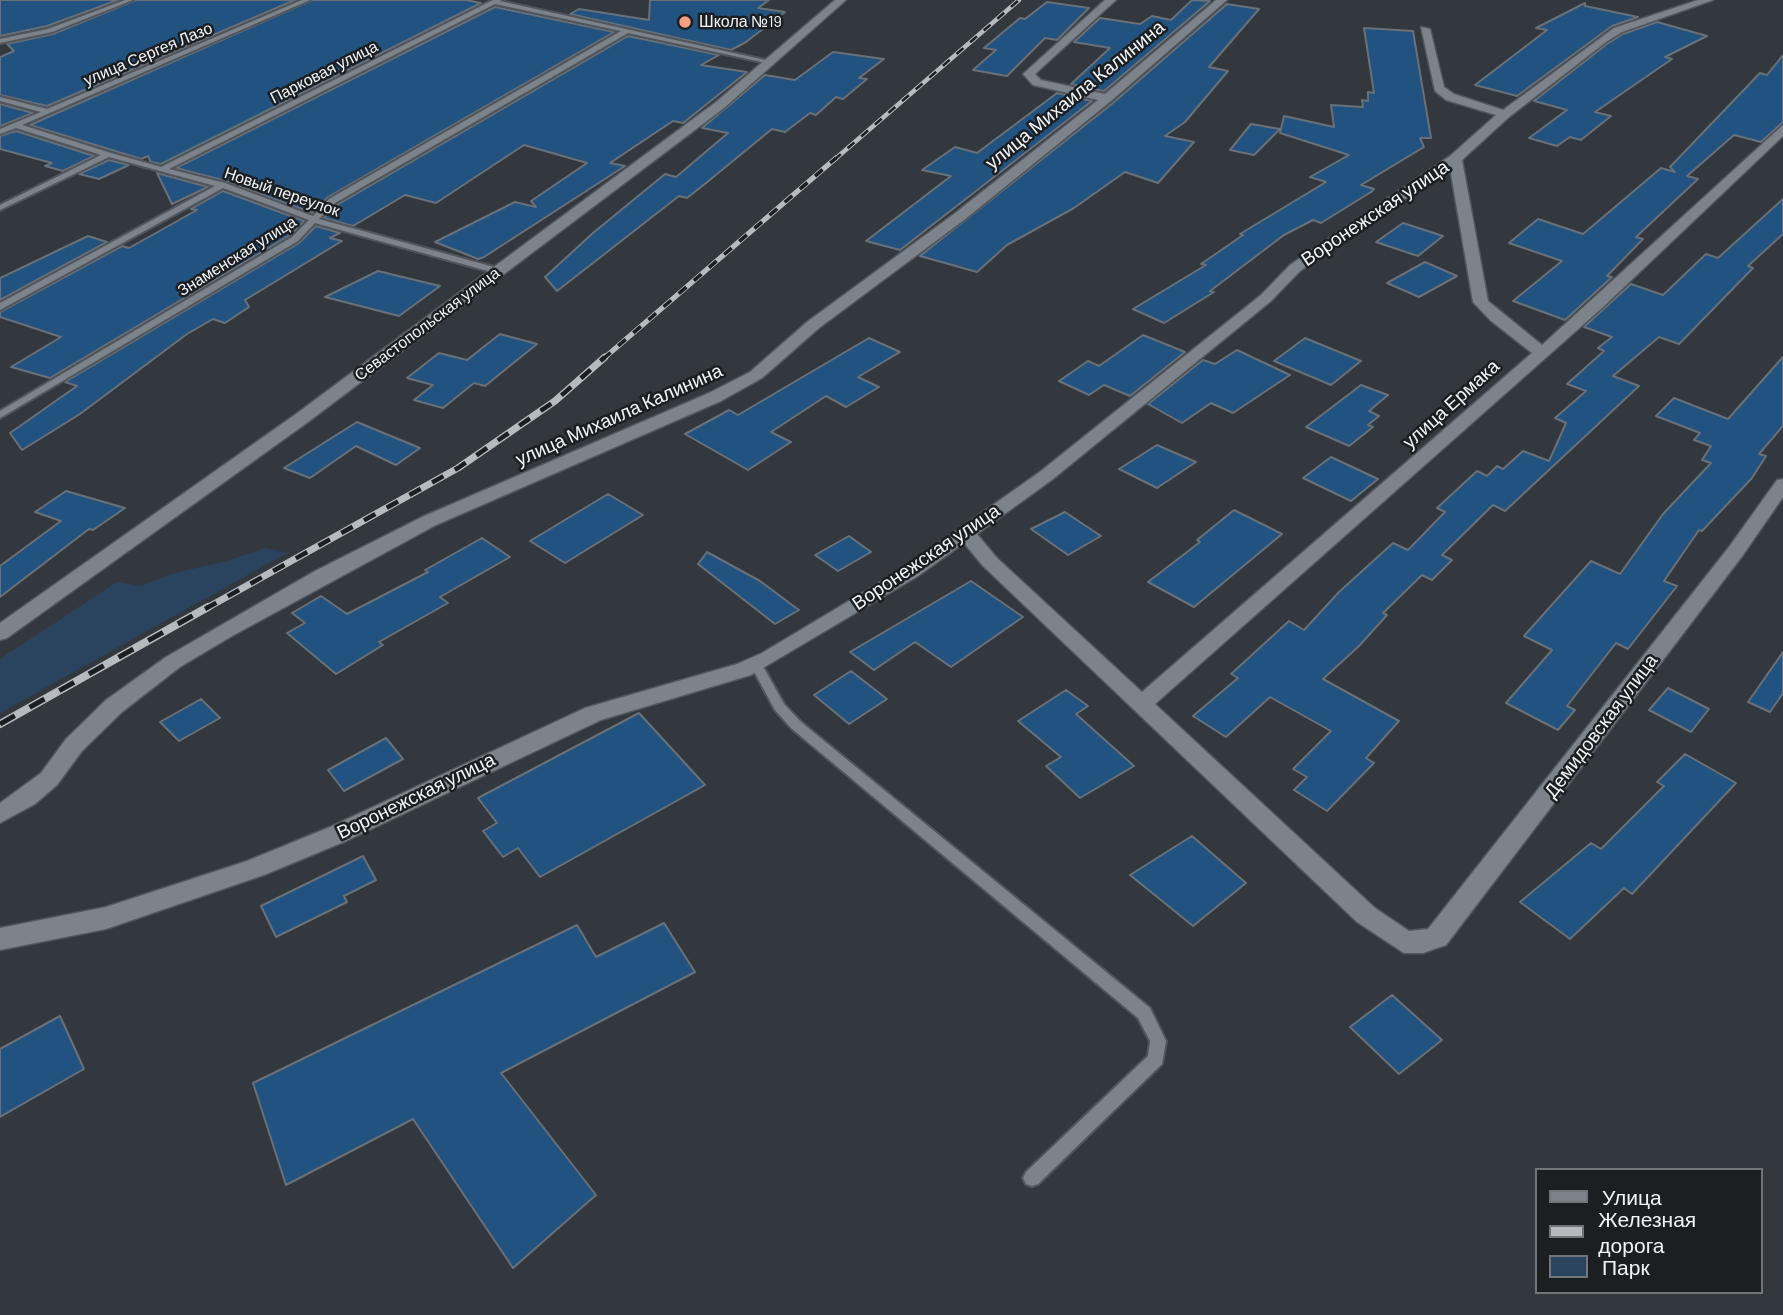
<!DOCTYPE html>
<meta charset="utf-8">
<style>
body{margin:0}
#map{position:relative;width:1783px;height:1315px;overflow:hidden;background:#32383e;font-family:Barlow,sans-serif}
canvas{display:block}
.legend{position:absolute;left:1535px;top:1168px;width:228px;height:126px;box-sizing:border-box;background:#1c1f22;border:2px solid #717478;margin:0;padding:9px 12px;list-style:none;font-size:21px;color:#f0f4f8}
.legend li{display:flex;align-items:center;gap:14px;height:35px}
.legend b{width:35px;border:2px solid #717478}
</style>
<div id="map">
<canvas width="1783" height="1315"></canvas>
<ul class="legend">
<li><b style="height:9px;background:#7c838a"></b>Улица</li>
<li><b style="height:9px;background:#b6bbbf"></b>Железная дорога</li>
<li><b style="height:19px;background:#2a445f"></b>Парк</li>
</ul>
</div>
<script>
const c = document.querySelector('canvas').getContext('2d');
c.lineJoin = 'round';
function fill(path, color) {
  c.fillStyle = color;
  c.fill(path, 'evenodd');
}
function toPath(rows) {
  const path = new Path2D();
  for (const r of rows) {
    path.moveTo(r[0], r[1]);
    for (let i = 2; i < r.length; i += 2) path.lineTo(r[i], r[i + 1]);
  }
  return path;
}
function stroke(path, color, width, dash) {
  c.strokeStyle = color;
  c.lineWidth = width;
  c.lineCap = dash ? 'butt' : 'round';
  c.setLineDash(dash || []);
  c.stroke(path);
}
function write(font, color, halo, rows, align = 'center') {
  c.font = font + ' Barlow,sans-serif';
  c.lineWidth = 5;
  c.setLineDash([]);
  c.textBaseline = 'middle';
  c.strokeStyle = halo;
  c.fillStyle = color;
  for (const [text, x, y, turn = 0] of rows) {
    c.save();
    c.translate(x, y);
    c.rotate((+turn || 0) * Math.PI / 180);
    c.textAlign = isNaN(turn) ? turn : align;
    if (halo) c.strokeText(text, 0, 0);
    c.fillText(text, 0, 0);
    c.restore();
  }
}
fill(toPath([
 [265,548,287,553,0,713,0,659,117,582,141,586,175,573,227,561]
]), '#2a445f');
const building = toPath([
 [0,0,118,0,47,26,0,36,0,0],
 [136,0,295,0,47,106,0,95,0,57,14,51,7,44,53,34,136,0],
 [312,0,466,0,481,3,161,164,151,162,148,156,141,159,30,125,312,0],
 [650,0,769,0,758,8,785,12,746,42,731,50,570,14,579,9,649,20,650,0],
 [1192,0,1210,1,1104,91,1071,84,1110,48,1074,42,1100,18,1140,24,1152,16,1171,20,1192,0],
 [1047,2,1089,8,1057,40,1045,38,1007,76,973,70,996,50,984,48,1020,18,1025,19,1047,2],
 [1585,3,1585,6,1638,17,1612,26,1517,96,1475,85,1547,30,1536,28,1585,3],
 [1227,4,1259,9,1209,67,1228,71,1185,122,1165,136,1194,142,1158,183,1125,172,1074,208,1007,245,977,272,920,256,1113,103,1227,4],
 [495,7,614,32,328,197,312,213,226,181,176,168,495,7],
 [1657,22,1707,36,1665,57,1672,59,1595,112,1611,116,1581,140,1570,137,1557,146,1529,138,1567,110,1534,101,1607,44,1623,34,1657,22],
 [1364,28,1413,31,1431,138,1420,138,1424,147,1361,185,1374,189,1371,192,1321,223,1313,220,1284,235,1210,291,1214,292,1164,323,1133,309,1206,265,1201,264,1243,235,1240,234,1326,182,1310,177,1349,155,1280,133,1284,116,1334,127,1331,105,1363,107,1362,100,1368,101,1368,92,1374,93,1364,28],
 [628,36,719,55,701,65,747,72,683,123,673,121,610,163,625,166,484,257,478,259,435,242,515,202,536,207,531,201,587,163,524,145,436,203,405,195,353,226,324,218,337,205,628,36],
 [833,52,884,59,859,78,867,79,843,99,836,97,816,115,810,113,785,132,772,129,706,183,687,198,679,196,557,291,545,277,593,233,665,174,676,177,728,133,702,128,765,75,795,80,833,52],
 [1783,55,1783,122,1761,142,1734,135,1687,176,1698,179,1636,237,1643,239,1607,276,1612,277,1565,320,1513,301,1562,261,1509,243,1538,219,1583,234,1661,168,1675,172,1670,167,1760,73,1767,75,1783,55],
 [1057,93,1092,101,900,250,866,241,951,176,922,170,955,147,977,153,1057,93],
 [0,104,33,113,0,126,0,104],
 [1251,124,1280,129,1254,155,1230,150,1251,124],
 [16,131,94,156,63,171,45,166,52,163,0,149,0,136,16,131],
 [109,160,129,165,99,179,79,174,109,160],
 [157,173,208,187,172,204,157,173],
 [223,191,304,221,290,235,50,378,11,367,61,337,0,317,0,312,122,246,129,248,197,210,191,209,223,191],
 [1783,199,1783,234,1748,266,1753,268,1679,344,1659,337,1613,376,1639,386,1505,511,1493,505,1442,555,1452,560,1432,580,1422,575,1383,613,1387,615,1359,646,1323,679,1399,721,1366,758,1374,763,1327,811,1294,790,1307,777,1293,769,1331,731,1270,697,1226,737,1193,716,1238,678,1231,674,1289,621,1304,630,1339,592,1393,543,1408,550,1445,512,1437,508,1477,471,1487,476,1497,466,1503,469,1523,451,1549,461,1566,423,1555,418,1586,391,1567,384,1604,351,1598,348,1612,337,1584,327,1631,284,1663,295,1706,254,1718,258,1783,199],
 [1403,223,1443,236,1418,256,1376,242,1403,223],
 [316,226,340,233,330,238,342,241,245,300,249,307,225,323,213,319,187,334,80,414,22,450,10,433,77,386,65,382,299,243,316,226],
 [88,236,107,242,0,300,0,278,88,236],
 [1425,262,1457,276,1419,297,1387,283,1425,262],
 [378,271,440,286,399,316,325,297,378,271],
 [500,334,537,344,485,386,474,383,443,408,414,400,433,385,407,378,439,353,467,360,500,334],
 [1143,335,1185,352,1130,396,1104,385,1089,395,1059,381,1088,361,1099,366,1143,335],
 [869,338,900,352,858,377,879,387,846,407,826,396,771,432,791,442,748,470,685,434,729,410,738,415,869,338],
 [1305,338,1361,361,1331,385,1274,361,1305,338],
 [1237,350,1290,375,1233,413,1211,403,1182,423,1148,404,1203,360,1215,364,1237,350],
 [1783,357,1783,426,1759,454,1766,456,1752,478,1702,531,1699,530,1664,581,1677,586,1628,649,1616,643,1567,706,1575,710,1558,730,1506,703,1552,650,1524,636,1591,561,1620,574,1663,514,1711,463,1702,460,1711,446,1694,440,1700,433,1656,416,1674,398,1728,419,1783,357],
 [1361,385,1388,395,1369,411,1379,416,1368,425,1373,427,1349,446,1306,427,1361,385],
 [357,422,420,448,396,465,356,446,310,478,284,468,357,422],
 [1157,445,1196,462,1157,488,1119,469,1157,445],
 [1331,457,1378,479,1351,501,1303,478,1331,457],
 [66,491,125,508,93,530,89,529,0,597,0,566,61,521,35,512,66,491],
 [608,494,643,515,565,563,530,541,608,494],
 [1234,510,1282,534,1194,607,1148,582,1200,542,1197,540,1234,510],
 [1065,512,1101,536,1068,555,1031,529,1065,512],
 [849,536,871,552,838,571,815,555,849,536],
 [482,538,510,557,440,597,448,603,379,642,383,645,336,674,287,633,305,623,292,613,321,596,347,614,428,572,425,570,482,538],
 [707,552,760,581,799,610,775,624,698,564,707,552],
 [971,581,1023,617,951,667,915,642,874,670,850,652,971,581],
 [1783,652,1783,693,1770,712,1748,702,1783,652],
 [851,671,887,699,849,724,814,695,851,671],
 [1668,688,1709,709,1691,732,1649,710,1668,688],
 [1066,690,1088,706,1076,714,1134,766,1080,798,1046,766,1061,757,1018,721,1066,690],
 [201,699,220,718,179,741,160,722,201,699],
 [639,713,705,785,540,877,518,848,503,857,483,831,497,823,478,798,639,713],
 [386,738,403,759,344,791,328,770,386,738],
 [1685,754,1736,783,1632,894,1624,888,1570,939,1520,902,1591,843,1601,849,1664,786,1657,782,1685,754],
 [1192,836,1246,883,1193,926,1130,875,1192,836],
 [363,856,376,880,344,896,347,902,276,937,261,906,363,856],
 [664,923,695,972,501,1073,596,1195,513,1268,413,1119,286,1185,253,1083,577,925,596,957,664,923],
 [1392,995,1442,1040,1399,1074,1350,1027,1392,995],
 [60,1016,84,1069,0,1117,0,1049,60,1016]
]);
fill(building, '#22527f');
stroke(building, '#697077', 2);
const service = toPath([
 [125,0,133,0,52,32,0,43,0,39,48,29,125,0],
 [302,0,310,0,22,125,111,153,161,167,493,0,501,0,500,1,774,62,771,64,628,33,335,203,319,219,501,269,501,273,495,273,315,223,298,241,0,418,0,411,292,237,309,220,223,188,0,310,0,303,215,186,109,157,0,210,0,205,101,155,16,128,0,134,0,129,41,112,0,101,0,97,47,109,302,0],
 [495,4,621,31,329,199,313,216,225,183,169,169,495,4],
 [756,660,760,661,784,704,801,722,1150,1008,1166,1041,1162,1064,1038,1184,1032,1186,1026,1184,1023,1178,1026,1172,1148,1056,1150,1041,1138,1018,791,728,775,710,750,664,756,660]
]);
const minor = toPath([
 [1105,0,1116,0,1035,74,1041,80,1105,94,1216,0,1227,0,1111,101,964,220,819,328,762,378,721,401,436,525,232,636,180,667,122,712,82,751,57,785,35,804,0,823,0,803,41,773,66,739,106,700,166,657,315,571,422,517,709,393,750,372,807,322,954,214,1098,100,1033,85,1023,74,1105,0],
 [1698,0,1713,0,1622,32,1606,42,1509,117,1462,160,1488,301,1542,345,1783,125,1783,136,1602,308,1155,704,1375,908,1409,931,1428,929,1729,547,1777,480,1783,479,1783,497,1743,555,1446,945,1423,953,1404,953,1357,922,983,566,964,543,918,576,751,675,601,720,346,841,264,875,106,929,0,950,0,928,106,907,247,861,330,827,585,708,737,664,762,653,904,568,1041,471,1261,295,1290,265,1450,156,1496,115,1446,100,1435,91,1421,27,1430,29,1444,87,1454,94,1503,110,1614,28,1698,0],
 [1450,168,1473,302,1490,320,1532,353,1142,692,997,558,977,534,1053,479,1271,301,1300,271,1450,168]
]);
const tertiary = toPath([
 [835,0,846,0,724,108,308,422,7,638,0,640,0,623,296,414,716,102,835,0]
]);
stroke(service, '#51565c', 4);
stroke(minor, '#51565c', 3);
stroke(tertiary, '#51565c', 3);
fill(service, '#7c838a');
fill(minor, '#7c838a');
fill(tertiary, '#7c838a');
const railFar3 = toPath([
 [834,160,1019,0]
]);
const railFar2 = toPath([
 [603,359,836,158]
]);
const railFar1 = toPath([
 [205,609,458,468,555,401,605,357]
]);
const rail = toPath([
 [0,724,208,607]
]);
stroke(railFar3, '#b6bbbf', 4.5);
stroke(railFar2, '#b6bbbf', 5);
stroke(railFar1, '#b6bbbf', 7);
stroke(rail, '#b6bbbf', 8);
stroke(railFar3, '#1c1f22', 2.5, [9]);
stroke(railFar2, '#1c1f22', 3.5, [10]);
stroke(railFar1, '#1c1f22', 4.5, [13]);
stroke(rail, '#1c1f22', 5, [17]);
for (const [x, y, r, color] of [
 [685,22,7,"#f39f82"]
]) {
  const dot = new Path2D();
  dot.arc(x, y, r, 0, 2 * Math.PI);
  c.fillStyle = color;
  c.fill(dot);
  stroke(dot, '#1c1f22', 2.5);
}
write('16px', '#f0f4f8', '#1c1f22', [
 ["Школа №19",699,22]
], 'left');
write('16px', '#f0f4f8', '#1c1f22', [
 ["улица Сергея Лазо",148,54,-23],
 ["Парковая улица",324,72,-27],
 ["Новый переулок",282,192,19],
 ["Знаменская улица",237,256,-32],
 ["Севастопольская улица",427,324,-37]
]);
write('19px', '#f0f4f8', '#1c1f22', [
 ["улица Михаила Калинина",1075,95,-39],
 ["Воронежская улица",1375,213,-34],
 ["улица Ермака",1451,404,-42],
 ["улица Михаила Калинина",619,415,-24],
 ["Воронежская улица",926,557,-34],
 ["Демидовская улица",1601,726,-53],
 ["Воронежская улица",416,796,-26]
]);
</script>
